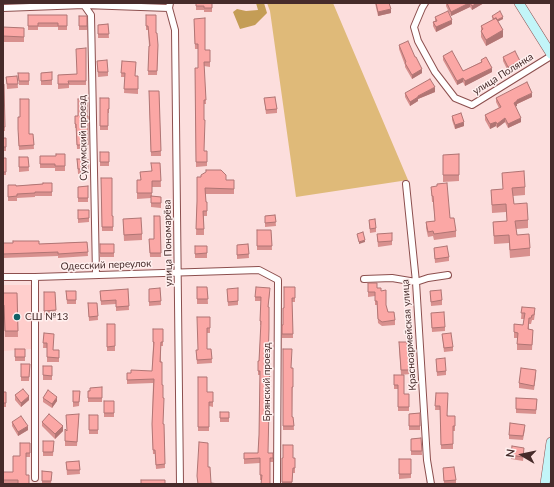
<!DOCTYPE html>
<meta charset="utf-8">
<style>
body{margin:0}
#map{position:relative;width:554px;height:487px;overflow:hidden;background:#fcdedd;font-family:Lato,sans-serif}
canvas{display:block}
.frame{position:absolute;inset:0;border:4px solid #462b2a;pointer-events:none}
.north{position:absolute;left:502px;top:435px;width:40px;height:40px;-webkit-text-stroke:3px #fff0ef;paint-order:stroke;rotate:279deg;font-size:11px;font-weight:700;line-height:16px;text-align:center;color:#462b2a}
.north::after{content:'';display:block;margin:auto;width:14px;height:18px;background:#462b2a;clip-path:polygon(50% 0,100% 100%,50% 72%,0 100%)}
</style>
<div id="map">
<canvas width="554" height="487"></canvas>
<div class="frame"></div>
<div class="north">N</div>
</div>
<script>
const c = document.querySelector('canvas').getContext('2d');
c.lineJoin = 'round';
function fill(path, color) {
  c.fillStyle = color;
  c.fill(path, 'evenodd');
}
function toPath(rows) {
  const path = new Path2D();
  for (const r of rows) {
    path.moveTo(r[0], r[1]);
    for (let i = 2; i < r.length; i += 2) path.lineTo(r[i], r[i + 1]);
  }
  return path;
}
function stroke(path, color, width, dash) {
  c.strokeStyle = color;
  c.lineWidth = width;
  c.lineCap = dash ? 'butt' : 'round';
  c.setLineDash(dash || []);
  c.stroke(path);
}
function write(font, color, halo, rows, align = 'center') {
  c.font = font + ' Lato,sans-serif';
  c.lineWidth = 3;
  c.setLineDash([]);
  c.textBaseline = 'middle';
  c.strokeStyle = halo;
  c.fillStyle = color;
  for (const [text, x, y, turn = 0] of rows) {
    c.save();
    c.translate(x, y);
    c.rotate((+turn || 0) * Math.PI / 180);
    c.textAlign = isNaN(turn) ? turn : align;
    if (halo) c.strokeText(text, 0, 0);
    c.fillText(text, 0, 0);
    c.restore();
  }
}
fill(toPath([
 [3,285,31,285,31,349,3,351]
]), '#ffcecc');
fill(toPath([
 [267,3,333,3,408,180,296,197,270,11]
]), '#dfba79');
fill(toPath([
 [256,3,264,3,267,13,255,25,240,29,233,12,237,9,246,11,258,10]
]), '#c49d56');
const street = toPath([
 [84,3,84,5,91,15,96,275],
 [170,3,169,8,175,30,180,484],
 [425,3,422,8,414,27,418,41,435,72,455,98,472,105,551,56],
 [3,8,84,5,169,8],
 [406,184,416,282,427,460,431,484],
 [3,277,35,277,259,270,278,280,277,484],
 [35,277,35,478],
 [364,279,392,278,416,282,428,278,448,275]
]);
const secondary = toPath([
 [519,3,551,54],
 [545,484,551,442]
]);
stroke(street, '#8c4f4e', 8);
stroke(secondary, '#8c4f4e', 10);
stroke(street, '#fff', 6);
stroke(secondary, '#c2f5f8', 9);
fill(toPath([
 [196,3,212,3,212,12,204,12,204,10,196,10],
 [375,3,389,3,391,13,378,16],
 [446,3,484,3,472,10,470,7,451,16,446,6],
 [28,15,67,15,67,30,58,30,58,27,38,27,38,30,28,30],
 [146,15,156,33,158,49,157,75,148,75,149,46,148,30,146,30],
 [79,16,87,16,87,30,79,30],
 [492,16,503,19,498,21,503,37,486,46,481,37,481,26,493,20,492,18],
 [435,17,452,24,436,32,433,26,433,22,435,21],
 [194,19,205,50,210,50,210,67,204,66,206,104,204,104,204,151,207,151,207,166,196,167,195,68,198,68,198,49,195,49],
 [108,24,109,38,98,38,98,25],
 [3,25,3,27,24,28,24,42,3,42,3,44],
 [399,45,415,57,422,73,412,79,405,67,405,65,399,49],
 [86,48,86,85,69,85,69,88,58,89,58,75,77,74],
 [443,56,463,71,481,62,481,60,492,72,465,86,463,82,457,85,443,60],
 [503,57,520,65,508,71,503,61],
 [97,61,108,72,108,76,98,77],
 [122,61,135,76,138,76,138,94,124,93,125,77,121,77],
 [52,72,52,85,41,85,41,73],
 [18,73,29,73,29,85,19,85],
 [17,76,18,88,7,89,6,77],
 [3,84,5,127,5,131,3,131],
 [149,91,159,91,161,156,151,156],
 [435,92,418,99,418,101,410,106,405,97,405,93],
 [532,97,517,104,517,106,515,106,521,122,508,128,505,122,497,128,496,126,490,129,485,120,485,115,499,108,496,102,496,98],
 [100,98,109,98,109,113,108,113,108,130,100,130],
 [264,98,277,109,277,113,266,114],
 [75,116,88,116,88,149,77,149,76,128,75,128],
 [452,116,464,126,455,129,452,120],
 [18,133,33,134,34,149,19,150],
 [3,138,6,138,6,151,3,151],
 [100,152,109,152,109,166,100,166],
 [65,154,65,171,55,171,55,168,40,168,40,156,56,156],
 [459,154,459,181,443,182,443,155],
 [19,157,28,157,29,171,19,172],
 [3,158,6,158,6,175,3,175],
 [77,159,88,159,88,173,78,174],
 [160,163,161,187,152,187,152,196,161,197,161,208,151,207,151,198,137,199,137,180,140,180,151,171],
 [502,173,525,187,525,195,513,196,514,204,528,220,528,228,516,229,517,235,530,248,530,256,510,258,509,243,494,244,493,222,507,221,506,212,492,213,491,190,503,189],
 [197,177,226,180,234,180,234,194,206,194,206,202,207,202,207,216,204,216,204,235,196,235,197,203],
 [101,178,112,216,113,216,113,231,102,231],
 [52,183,52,196,35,196,35,197,17,198,17,201,8,201,8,185,16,186],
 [88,186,88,202,78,202,78,187],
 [431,187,450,218,456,231,456,237,434,240,433,236,428,237,426,228,426,222,435,221,433,202,432,202],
 [78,210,89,210,89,222,78,223],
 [275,215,276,226,265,227,265,216],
 [160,216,161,257,150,257,149,239,154,239],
 [123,219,142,234,142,240,124,241],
 [369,220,376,228,376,232,370,233],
 [257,230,271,230,272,250,257,250],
 [377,234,392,241,392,245,378,247],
 [87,242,88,256,58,258,58,256,3,258,3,243,39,244],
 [100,244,114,244,114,257,100,257],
 [248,244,249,258,237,259,237,245],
 [195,246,207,246,207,258,195,258],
 [434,248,449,257,449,261,435,263],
 [368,283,381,291,386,305,388,312,395,320,395,325,382,326,378,323,377,305,375,305,375,296,368,297],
 [197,287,207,287,208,304,197,304],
 [295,287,295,302,292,302,293,338,282,338,282,325,283,325,284,308],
 [160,288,161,305,149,306,149,293],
 [128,289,129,310,116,311,116,304,101,305,100,291],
 [227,289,238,301,238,305,228,306],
 [66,291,76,291,76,304,67,304],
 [430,291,442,300,442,305,431,306],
 [44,292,55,292,56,315,44,315],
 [270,292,268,307,268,453,273,453,273,462,270,462,262,480,260,480,260,463,244,464,244,459,258,453,259,435,260,375,258,375,258,371,259,361,261,325,260,325,261,301,255,301,255,297],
 [3,293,17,293,18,337,5,337,4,312,3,312],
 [88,303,97,303,98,320,89,321],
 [522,307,535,313,534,320,532,320,531,324,529,324,529,329,533,330,532,350,517,350,517,338,514,338,514,324,523,325,524,319,521,319],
 [431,313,445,327,445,331,432,332],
 [210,317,210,333,207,333,207,349,211,349,212,363,197,364,196,350,198,350],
 [107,324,115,324,115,351,107,351],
 [153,329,163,329,163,346,161,346,161,362,163,424,164,424,165,468,156,469,155,454,153,454,152,428,153,383,127,384,127,380,152,371,153,346],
 [44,333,53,350,59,350,59,362,47,362,47,348,43,348],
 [442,334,453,347,453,351,444,352],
 [399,346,408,356,410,356,410,374,401,375],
 [15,349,25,349,25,361,15,361],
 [283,349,291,368,293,368,292,417,293,417,294,430,283,430],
 [436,359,446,371,446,375,437,376],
 [21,364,30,364,29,381,21,381],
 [43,366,52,366,52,380,43,380],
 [394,375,404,394,409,394,409,411,398,411,398,389,394,389],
 [536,375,534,390,519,388,519,383],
 [198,377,207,392,213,392,213,407,209,406,209,431,198,431],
 [102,387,102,402,88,402,88,391],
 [73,391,80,391,79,406,73,407],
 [3,392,6,392,6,407,3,407],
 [436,393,448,416,455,416,455,431,453,431,453,449,441,449,440,410,435,410],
 [15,395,29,400,21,407,15,400],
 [43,398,57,401,52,408,43,402],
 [516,398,537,399,536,414,516,413],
 [104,401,114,401,114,417,104,417],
 [229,412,229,422,220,422,220,418],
 [420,413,420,430,409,430,409,414],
 [79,414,77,446,65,446,65,429,67,430],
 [89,415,98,415,98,434,89,434],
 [12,422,28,430,18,436,12,426],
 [42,422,63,431,55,439,42,426],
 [525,429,523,440,509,439,509,435],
 [421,438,422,455,411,455,411,439],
 [43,441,54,441,53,456,43,456],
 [30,443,30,457,26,457,26,475,29,484,3,484,3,472,13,472,20,456],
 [524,452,523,461,511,459,511,455],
 [282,458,295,458,295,473,293,473,292,484,282,484],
 [399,459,411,459,411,478,399,479],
 [79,461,80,474,67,475,66,462],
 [443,468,456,480,456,484,444,484],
 [42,471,52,472,51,484,42,484]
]), '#d8908e');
fill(toPath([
 [469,3,470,3,470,7,451,16,451,12],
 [477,3,484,3,472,10,472,6],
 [391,9,391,13,378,16,378,12],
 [503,17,503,19,495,23,495,21],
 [452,20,452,24,436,32,436,27],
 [503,30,503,37,486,46,486,40],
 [520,61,520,65,508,71,508,67],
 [492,68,492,72,465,86,465,81],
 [422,69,422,73,412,79,412,75],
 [463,78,463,82,457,85,457,81],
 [435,87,435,92,418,99,418,101,410,106,410,102,418,96],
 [532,93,532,97,517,104,517,106,514,107,514,103,517,100],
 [505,118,505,122,497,128,497,124],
 [521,118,521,122,508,128,508,124],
 [464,122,464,126,455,129,455,125],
 [496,122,496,126,490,129,490,124],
 [365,240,365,242,359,244,359,242],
 [29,396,29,400,21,407,21,403],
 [57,397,57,401,52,408,52,404],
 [28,426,28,430,18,436,18,432],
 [63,426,63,431,55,439,55,434]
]), '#b07574');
const building = toPath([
 [196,3,212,3,212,8,204,8,204,6,196,6,196,3],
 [376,3,389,3,391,9,378,12,376,3],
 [447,3,469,3,451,12,447,3],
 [470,3,477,3,472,6,470,3],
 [448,11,452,20,436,27,433,22,437,21,435,17,448,11],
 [500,11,503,17,497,20,496,18,494,19,492,16,500,11],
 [28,15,67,15,67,26,58,26,58,23,38,23,38,26,28,26,28,15],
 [146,15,156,15,156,33,157,33,158,45,157,71,148,71,149,46,150,46,148,26,146,26,146,15],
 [79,16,87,16,87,26,79,26,79,16],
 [205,18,205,50,210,50,210,62,204,62,206,100,204,100,204,120,205,120,204,151,207,151,207,162,196,162,195,68,198,68,198,44,195,44,194,19,205,18],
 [496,18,503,30,486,40,481,31,483,29,481,26,496,18],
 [108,24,109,34,98,34,98,25,108,24],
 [3,25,3,27,24,28,24,37,3,36,3,38,3,25],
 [408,41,415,57,416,57,422,69,412,75,405,63,406,62,399,45,408,41],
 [86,48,86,81,68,81,69,84,58,84,58,75,77,74,76,49,86,48],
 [452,51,463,71,482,62,481,60,486,57,492,68,465,81,463,78,457,81,443,56,452,51],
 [515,51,520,61,508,67,503,57,515,51],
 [107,60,108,72,98,72,97,61,107,60],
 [122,61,136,62,135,76,138,76,138,89,124,89,125,73,121,73,122,61],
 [52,72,52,80,41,81,41,73,52,72],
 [18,73,29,73,29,81,19,81,18,73],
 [17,76,18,84,7,84,6,77,17,76],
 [430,79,435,87,418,96,418,97,410,102,405,93,430,79],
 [527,82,532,93,517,100,517,101,514,103,521,118,508,124,505,118,497,124,496,122,490,124,485,115,501,107,496,98,527,82],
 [3,84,4,84,5,127,3,127,3,84],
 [149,91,159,91,161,151,151,152,149,91],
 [275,97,277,109,266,110,264,98,275,97],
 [100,98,109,98,109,109,108,109,108,126,100,126,100,98],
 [20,99,29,99,29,134,33,134,34,145,19,146,18,129,18,117,20,117,20,99],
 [78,99,87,99,87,116,88,116,88,145,77,145,76,124,75,124,75,116,78,116,78,99],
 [461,113,464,122,455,125,452,116,461,113],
 [3,138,6,138,6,147,3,147,3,138],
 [100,152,109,152,109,162,100,162,100,152],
 [56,154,65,154,65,166,55,166,55,164,40,164,40,156,56,156,56,154],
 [459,154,459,175,443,175,443,155,459,154],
 [19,157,28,157,29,167,19,167,19,157],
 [3,158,6,158,6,172,3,172,3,158],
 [77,159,88,159,88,169,78,169,77,159],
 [151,163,160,163,161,181,152,181,152,193,137,193,137,180,141,180,140,172,152,171,151,163],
 [206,170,221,170,226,175,226,180,234,180,234,189,205,188,206,202,207,202,207,211,203,211,204,229,196,229,197,201,197,177,201,177,201,175,206,172,206,170],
 [524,171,525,187,512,188,514,204,527,203,528,220,515,221,517,235,529,234,530,248,510,250,509,235,494,236,493,222,507,221,506,204,492,205,491,190,503,189,502,173,524,171],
 [101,178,112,178,112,216,113,216,113,227,102,227,101,178],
 [43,183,52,183,52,192,35,192,35,193,17,194,17,196,8,197,8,185,16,185,16,186,43,184,43,183],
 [447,183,450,218,454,218,456,231,434,234,433,231,428,232,426,222,435,221,433,196,432,196,431,187,437,186,437,184,447,183],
 [88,186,88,198,78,198,78,187,88,186],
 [151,196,161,197,161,203,151,203,151,196],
 [78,210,89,210,89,218,78,219,78,210],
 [275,215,276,222,265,223,265,216,275,215],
 [154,216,160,216,161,253,150,253,149,239,154,239,154,216],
 [141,218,142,234,124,235,123,219,141,218],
 [375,219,376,228,370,229,369,220,375,219],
 [257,230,271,230,272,246,257,246,257,230],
 [363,232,365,240,359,242,357,234,363,232],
 [392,233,392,241,378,242,377,234,392,233],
 [13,241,39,241,39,244,87,242,88,252,58,254,58,252,3,254,3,243,13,243,13,241],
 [100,244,114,244,114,253,100,253,100,244],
 [248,244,249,254,237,255,237,245,248,244],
 [195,246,207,246,207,253,195,254,195,246],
 [447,246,449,257,435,259,434,248,447,246],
 [368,283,377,283,377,288,381,288,381,291,386,290,386,305,388,312,394,312,395,320,382,322,378,319,377,301,375,301,375,292,368,292,368,283],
 [197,287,207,287,208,299,197,299,197,287],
 [256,287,270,288,268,307,269,307,269,329,268,361,270,361,268,453,273,453,273,458,270,458,270,484,261,484,262,475,260,475,260,458,244,459,244,453,258,453,259,435,260,371,258,371,258,361,259,361,261,321,260,321,261,297,255,297,256,287],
 [284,287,295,287,295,298,292,298,293,334,282,334,282,325,283,325,283,308,284,308,284,287],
 [160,288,161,301,149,302,149,289,160,288],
 [238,288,238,301,228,302,227,289,238,288],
 [128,289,129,306,116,307,116,300,101,301,100,291,128,289],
 [441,290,442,300,431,302,430,291,441,290],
 [66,291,76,291,76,300,67,300,66,291],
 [44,292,55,292,56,310,44,311,44,292],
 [3,293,17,293,18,331,5,331,4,305,3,305,3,293],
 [88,303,97,303,98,316,89,317,88,303],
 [522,307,535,308,534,315,532,315,531,318,529,318,528,329,533,330,532,345,517,344,518,333,514,332,514,324,523,325,525,313,521,313,522,307],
 [444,312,445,327,432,328,431,313,444,312],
 [197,317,210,317,210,328,207,328,207,349,211,349,212,359,197,360,196,350,198,350,197,317],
 [107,324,115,324,115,346,107,347,107,324],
 [153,329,163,329,163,342,161,342,160,362,162,362,162,385,163,385,163,398,164,398,163,424,164,424,165,464,156,465,155,450,153,450,152,424,154,379,127,380,127,373,131,373,131,370,152,371,154,342,153,342,153,329],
 [44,333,54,334,53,350,59,350,59,358,47,357,47,343,43,343,44,333],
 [451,333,453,347,444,348,442,334,451,333],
 [399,342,407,342,408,356,410,356,410,370,401,370,399,342],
 [15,349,25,349,25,357,15,357,15,349],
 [283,349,292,349,291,368,293,368,293,387,292,387,292,417,293,417,294,426,283,426,283,349],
 [445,358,446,371,437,372,436,359,445,358],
 [21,364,30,364,29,377,21,377,21,364],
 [43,366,52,366,52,376,43,375,43,366],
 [521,368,536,370,534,386,519,383,521,368],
 [394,375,404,375,404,394,409,394,409,407,398,407,398,385,394,385,394,375],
 [198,377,207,377,207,392,213,392,213,402,209,402,209,427,198,427,198,377],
 [102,387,102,398,88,398,88,391,90,391,90,388,102,387],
 [23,389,29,396,21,403,15,395,23,389],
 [48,390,57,397,52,404,43,398,48,390],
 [73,391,80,391,79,402,73,402,73,391],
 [3,392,6,392,6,403,3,403,3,392],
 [436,393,448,393,447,416,455,416,455,426,453,426,453,444,441,445,440,406,435,406,436,393],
 [516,398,537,399,536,410,516,409,516,398],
 [104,401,114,401,114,413,104,413,104,401],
 [220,412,229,412,229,418,220,418,220,412],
 [420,413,420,426,409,426,409,414,420,413],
 [49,414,63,426,55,434,42,422,49,414],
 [79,414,77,442,65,441,65,429,67,431,66,415,79,414],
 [89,415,98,415,98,430,89,430,89,415],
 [21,416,28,426,18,432,12,422,21,416],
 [510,423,525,425,523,436,509,435,510,423],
 [421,438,422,451,411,451,411,439,421,438],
 [43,441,54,441,53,452,43,452,43,441],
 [199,442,208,443,208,467,210,467,211,483,219,484,198,484,197,476,199,442],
 [20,443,30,443,30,453,26,453,26,475,29,475,29,484,18,484,18,480,3,480,3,472,13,472,13,456,20,456,20,443],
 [283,445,293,445,293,458,295,458,295,468,293,468,292,482,282,482,282,458,283,458,283,445],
 [512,446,524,448,523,457,511,455,512,446],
 [399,459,411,459,411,474,399,474,399,459],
 [79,461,80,470,67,470,66,462,79,461],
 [454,467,456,480,444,481,443,468,454,467],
 [42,471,52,472,51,481,42,481,42,471],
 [141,480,165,480,165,484,141,484,141,480]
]);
fill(building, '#fba7a5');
stroke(building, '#b07574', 1);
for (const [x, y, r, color] of [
 [17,317,4,"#116166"]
]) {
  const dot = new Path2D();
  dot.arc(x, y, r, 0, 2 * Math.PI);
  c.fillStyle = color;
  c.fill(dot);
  stroke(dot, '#fff0ef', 1.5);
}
write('10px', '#462b2a', '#fff0ef', [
 ["улица Полянка",503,74,-32],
 ["Сухумский проезд",83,138,-91],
 ["улица Пономарёва",168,243,-91],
 ["Одесский переулок",106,265,-2],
 ["Красноармейская улица",409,335,-94],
 ["Брянский проезд",267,382,-90]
]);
write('10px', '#462b2a', '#fff0ef', [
 ["СШ №13",25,317]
], 'left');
</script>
